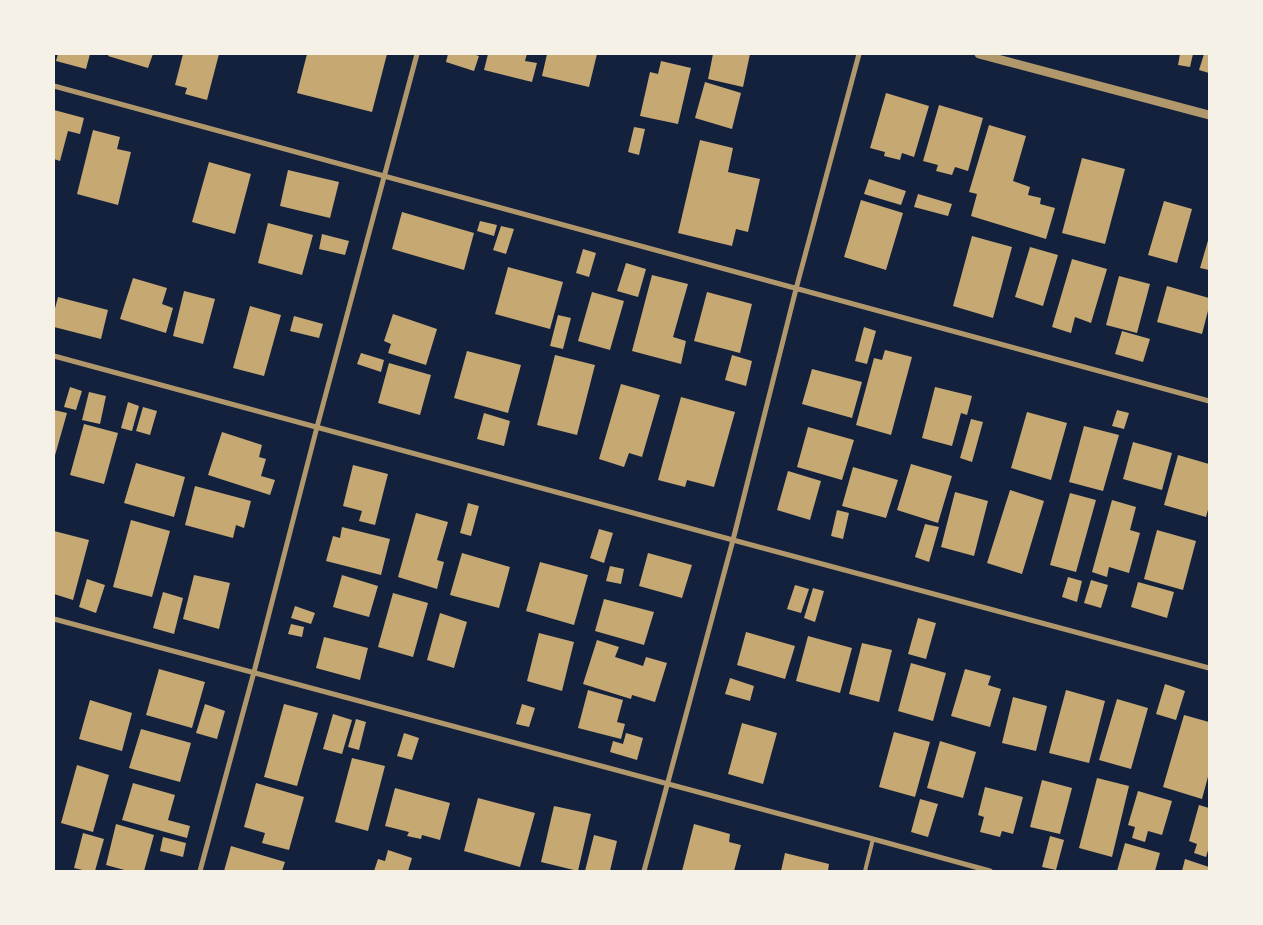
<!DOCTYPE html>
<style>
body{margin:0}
#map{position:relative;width:1263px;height:925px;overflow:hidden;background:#14213d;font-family:Mulish,sans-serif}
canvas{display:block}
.frame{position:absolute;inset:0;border:55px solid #f6f1e7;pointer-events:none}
</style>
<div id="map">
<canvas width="1263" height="925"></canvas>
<div class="frame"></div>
</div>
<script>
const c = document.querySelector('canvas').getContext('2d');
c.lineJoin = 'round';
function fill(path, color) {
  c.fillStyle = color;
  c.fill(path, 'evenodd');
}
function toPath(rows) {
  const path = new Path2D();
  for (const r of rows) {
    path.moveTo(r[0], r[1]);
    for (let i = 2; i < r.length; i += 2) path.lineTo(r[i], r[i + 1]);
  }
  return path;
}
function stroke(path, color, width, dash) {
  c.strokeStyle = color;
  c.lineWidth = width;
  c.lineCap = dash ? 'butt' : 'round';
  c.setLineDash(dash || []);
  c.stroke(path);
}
fill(toPath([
 [58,54,90,54,86,69,56,61],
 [109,54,153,54,148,68,108,56],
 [183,54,219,54,207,100,185,94,187,88,175,85],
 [307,54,387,54,372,112,297,93],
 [448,54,473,54,479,56,474,71,446,62],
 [488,54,527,54,525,61,537,63,532,82,484,70],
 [547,54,597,54,589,87,542,76],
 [713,54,750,54,743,87,708,79],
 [1180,54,1193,54,1190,67,1178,65],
 [1204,54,1209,54,1209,73,1199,70],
 [661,61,691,68,678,124,640,116,650,72,658,74],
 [705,82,741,93,732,129,695,118],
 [886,93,929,106,914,157,902,153,900,160,884,156,885,152,870,148],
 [939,105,983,118,968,171,955,167,952,175,936,171,938,165,923,161],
 [54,110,84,118,80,134,68,131,60,161,54,159],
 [989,125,1026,136,1013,181,1030,187,1028,195,1041,198,1040,204,1055,208,1046,239,971,216,977,194,969,192],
 [634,127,645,129,639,155,628,152],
 [93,130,120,137,117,149,131,152,118,205,77,194],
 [700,140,733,148,728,172,760,179,748,232,736,229,732,246,678,233],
 [1082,158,1125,169,1105,244,1062,233],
 [209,162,251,174,235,234,192,222],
 [288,170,339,182,330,218,280,206],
 [869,179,906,191,901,205,864,194],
 [918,194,952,204,948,216,914,207],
 [861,200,903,213,886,270,844,257],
 [1164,201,1192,209,1177,263,1148,255],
 [402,212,474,233,464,270,392,249],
 [480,221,497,225,494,236,477,231],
 [268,223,313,235,302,275,258,263],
 [501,226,514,229,506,254,493,250],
 [322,234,349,241,345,255,319,249],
 [972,236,1012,247,993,318,953,306],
 [1209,237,1209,270,1200,268],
 [1030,247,1058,255,1043,306,1015,297],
 [583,249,596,253,589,277,576,273],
 [1072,259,1107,269,1091,323,1075,317,1071,333,1052,327],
 [626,263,646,269,638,297,617,291],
 [508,267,563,282,550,329,495,314],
 [652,275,688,284,673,337,686,341,681,364,632,351],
 [1119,276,1150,284,1137,333,1106,325],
 [133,278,167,288,162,304,173,308,166,333,120,319],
 [1167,286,1209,298,1209,307,1202,334,1157,322],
 [184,291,215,299,203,344,173,336],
 [592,292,624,301,610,350,578,341],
 [707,292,752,304,740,353,694,341],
 [58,297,108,310,101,339,54,327,54,312],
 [250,306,281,315,264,376,233,368],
 [393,314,437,329,426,365,388,353,391,344,384,341],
 [558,315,571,318,563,349,550,346],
 [294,316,323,324,319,338,290,331],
 [864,327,876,331,867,364,855,361],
 [1122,331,1150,339,1143,362,1115,354],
 [885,350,912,357,891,435,856,425,874,358,882,360],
 [467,351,521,365,508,413,454,398],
 [361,353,384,360,381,372,357,364],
 [555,355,595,365,577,435,537,425],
 [732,355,752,361,746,386,725,380],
 [389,363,431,375,420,415,378,403],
 [812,369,862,382,852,418,802,404],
 [621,384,660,395,642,457,629,453,624,467,599,459],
 [70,387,82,391,76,410,64,407],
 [935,387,972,396,967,415,961,413,952,446,922,438],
 [89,392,106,396,100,424,82,420],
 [681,397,735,412,714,487,687,480,685,487,658,480],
 [128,402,139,406,132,431,121,428],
 [143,407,157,411,150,435,136,431],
 [54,410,67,413,54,459],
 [1117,410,1129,413,1124,429,1112,426],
 [1027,412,1067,423,1051,480,1011,468],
 [484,413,510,421,504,446,477,439],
 [971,419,983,422,972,462,960,458],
 [84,424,118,433,104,484,70,475],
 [1084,426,1119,435,1103,491,1069,482],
 [808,427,854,440,842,480,797,467],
 [222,432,262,445,259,457,266,459,261,476,275,480,270,495,208,475],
 [1133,442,1172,453,1162,490,1123,479],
 [1178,455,1209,464,1209,506,1206,517,1164,505],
 [136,463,185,477,174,517,124,503],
 [911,464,952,476,938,523,897,510],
 [353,465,388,474,375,525,359,521,362,511,343,506],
 [853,467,898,480,886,518,842,506],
 [788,471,821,481,810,520,777,510],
 [195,486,251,501,244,528,236,525,233,538,185,525],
 [1010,490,1044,501,1022,574,987,563],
 [955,492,988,501,974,556,941,547],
 [1070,493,1096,500,1076,572,1050,565],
 [1112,500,1136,507,1130,530,1140,533,1129,573,1109,567,1107,577,1092,572],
 [468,503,479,506,471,536,460,533],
 [837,510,849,513,843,539,831,536],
 [416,513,448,522,437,560,444,562,437,589,398,577],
 [131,520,170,531,152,597,113,587],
 [925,524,939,527,929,562,915,557],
 [342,527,390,539,381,575,326,561,333,536,340,538],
 [599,529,613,533,604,563,590,558],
 [1157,530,1196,541,1183,590,1144,579],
 [54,531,89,540,73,600,54,594],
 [462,553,510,567,499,608,450,595],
 [648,553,692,565,682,598,639,586],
 [540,562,588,575,574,625,526,611],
 [610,566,624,569,621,584,606,581],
 [194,575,230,583,219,629,183,619],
 [342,575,378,586,369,617,333,607],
 [1068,577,1082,581,1077,602,1062,597],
 [87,579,105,585,96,613,79,607],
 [1091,580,1108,585,1101,608,1084,603],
 [1138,582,1174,592,1167,618,1131,607],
 [795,585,809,589,801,613,787,609],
 [813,588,824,591,815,622,804,618],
 [163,592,183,598,174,634,153,628],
 [393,593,428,603,413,657,378,647],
 [604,599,654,612,644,645,595,631],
 [295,606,315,613,311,624,291,618],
 [440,613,467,622,454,668,427,660],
 [918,618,936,623,926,659,908,654],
 [291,624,304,627,302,637,288,634],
 [746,632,795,646,785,679,737,665],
 [539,633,574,642,562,691,527,681],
 [808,636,852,648,840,693,796,681],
 [324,637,368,648,360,680,316,668],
 [597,640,619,647,615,657,643,666,646,657,667,663,655,702,632,695,631,699,583,684],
 [862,643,892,650,879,702,849,694],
 [911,663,946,673,933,721,898,711],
 [159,669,205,682,192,728,146,715],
 [965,669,991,676,988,685,1001,689,990,727,951,716],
 [730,678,754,686,750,701,725,694],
 [1165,684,1185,691,1176,720,1156,714],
 [588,690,623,700,617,722,625,724,621,739,578,728],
 [1066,690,1105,701,1089,763,1049,753],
 [1013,697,1047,706,1036,751,1002,743],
 [1117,699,1148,708,1131,769,1099,760],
 [90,700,132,713,122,751,79,739],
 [205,704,225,711,217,739,196,733],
 [284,704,318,713,297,786,264,777],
 [522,704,535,708,529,727,516,724],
 [333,714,352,720,342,754,323,749],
 [1184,715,1209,722,1209,773,1202,799,1163,787],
 [356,719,366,722,359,750,348,747],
 [742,723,777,733,763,784,728,774],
 [141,729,191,743,180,782,129,768],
 [894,732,930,742,915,797,879,787],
 [404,733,419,738,412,760,397,756],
 [626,733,643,738,637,760,610,752,613,741,623,744],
 [940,741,976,752,963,798,927,788],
 [352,758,385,766,368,831,335,822],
 [77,765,109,775,93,832,61,823],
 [1097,778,1129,786,1112,857,1079,848],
 [1042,780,1072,788,1060,834,1030,827],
 [133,783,175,795,168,820,190,826,187,838,122,820],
 [256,783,304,797,289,850,262,843,265,833,244,827],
 [985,787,1023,797,1013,834,1002,831,1000,837,980,832,984,817,978,815],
 [395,788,450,803,440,840,422,835,421,839,407,836,409,832,385,826],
 [1138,791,1172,801,1162,835,1148,831,1145,842,1132,838,1135,827,1128,825],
 [478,798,535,813,520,867,464,851],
 [920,799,938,804,928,837,911,832],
 [1199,805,1209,808,1209,847,1206,857,1194,853,1197,844,1189,841],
 [554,806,591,814,578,871,541,862],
 [116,824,154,835,144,871,128,871,106,865],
 [694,824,730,834,729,842,741,845,734,871,682,871],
 [83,833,104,839,95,871,87,871,74,868],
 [594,835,617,841,610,871,585,871],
 [1050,836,1064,840,1056,870,1042,867],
 [163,837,186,843,183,857,160,851],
 [1125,843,1160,853,1155,871,1117,871],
 [231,846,285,862,282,871,224,871],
 [388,850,412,858,408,871,374,871,378,859,385,861],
 [785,853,829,864,828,871,781,871],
 [1185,859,1209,867,1209,871,1182,871]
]), '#c6a872');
stroke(toPath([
 [865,871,873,839]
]), '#b1986c', 4);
stroke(toPath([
 [54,86,1209,401],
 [54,356,733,540,1209,668],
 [54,619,873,839,990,871],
 [200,871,254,672,317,427,417,54],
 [644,871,733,540,796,289,859,54]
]), '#b1986c', 5);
stroke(toPath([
 [979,54,1209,115]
]), '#b1986c', 9);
</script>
